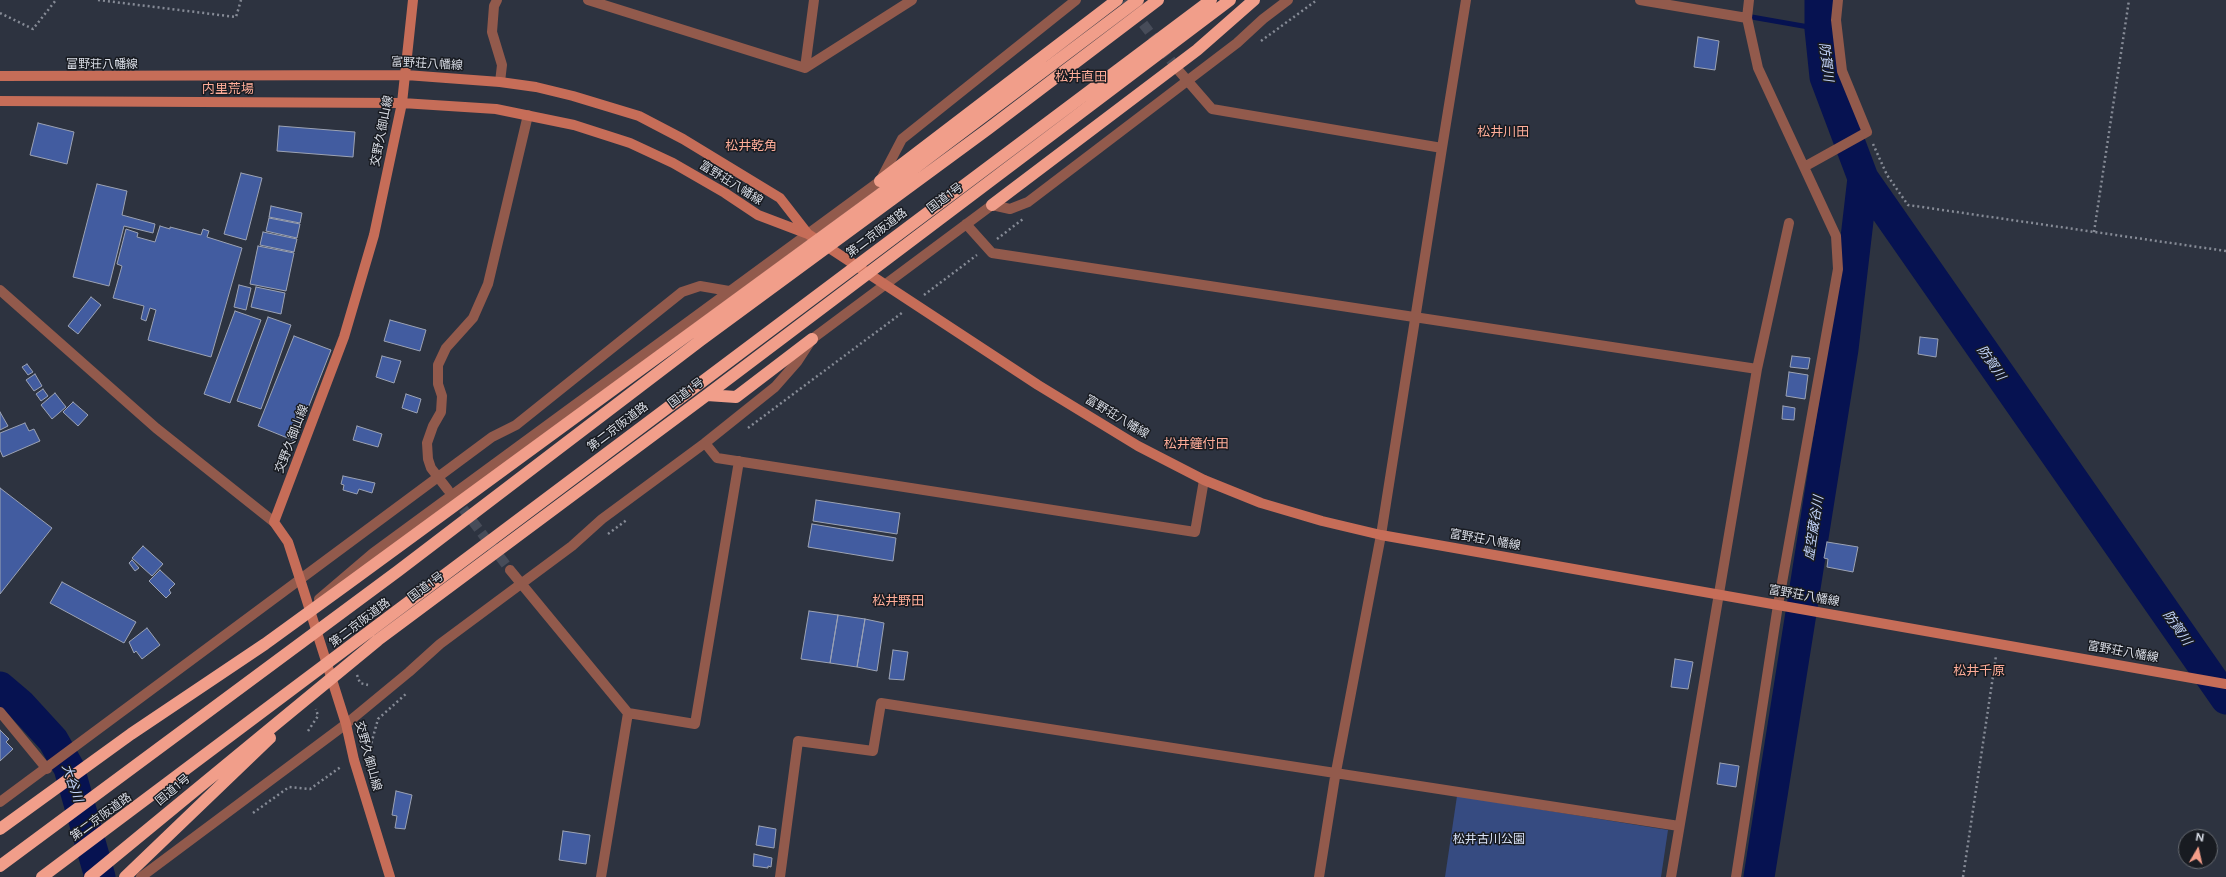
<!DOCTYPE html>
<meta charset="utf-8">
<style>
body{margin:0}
#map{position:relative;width:2226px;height:877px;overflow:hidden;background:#2d3340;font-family:Figtree,sans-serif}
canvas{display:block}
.north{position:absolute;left:2178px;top:829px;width:40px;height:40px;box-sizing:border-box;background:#181b21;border:1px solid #656970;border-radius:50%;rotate:9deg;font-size:11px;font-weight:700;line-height:16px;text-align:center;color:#d9dde6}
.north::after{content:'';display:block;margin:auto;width:14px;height:18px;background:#f49e89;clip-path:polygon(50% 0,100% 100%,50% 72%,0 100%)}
</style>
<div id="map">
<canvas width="2226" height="877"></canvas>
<div class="north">N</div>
</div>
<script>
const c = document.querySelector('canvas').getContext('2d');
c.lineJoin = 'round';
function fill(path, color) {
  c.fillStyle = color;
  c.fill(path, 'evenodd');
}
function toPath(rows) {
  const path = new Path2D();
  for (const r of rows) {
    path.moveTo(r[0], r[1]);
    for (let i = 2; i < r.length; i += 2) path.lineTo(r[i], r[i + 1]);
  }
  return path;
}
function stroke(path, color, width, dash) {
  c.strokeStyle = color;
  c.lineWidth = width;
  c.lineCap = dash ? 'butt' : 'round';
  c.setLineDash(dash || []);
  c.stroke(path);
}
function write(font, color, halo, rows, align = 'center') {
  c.font = font + ' Figtree,"Noto Sans JP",sans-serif';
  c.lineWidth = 3;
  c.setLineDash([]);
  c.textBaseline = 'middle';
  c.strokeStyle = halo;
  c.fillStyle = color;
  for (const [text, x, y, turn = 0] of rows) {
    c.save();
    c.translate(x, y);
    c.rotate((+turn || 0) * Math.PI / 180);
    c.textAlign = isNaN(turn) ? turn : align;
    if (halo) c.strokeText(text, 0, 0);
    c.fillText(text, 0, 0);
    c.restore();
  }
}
fill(toPath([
 [1457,796,1668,830,1661,877,1445,877]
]), '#364b81');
stroke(toPath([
 [1746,16,1820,29]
]), '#061251', 5);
stroke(toPath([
 [1820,0,1820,29,1825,77,1863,178,2226,699],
 [0,687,20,704,53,740,69,768,100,877],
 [1759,877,1843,349,1863,178]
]), '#061251', 31);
const building = toPath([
 [1698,37,1719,41,1715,70,1694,67,1698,37],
 [38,123,74,132,67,164,30,155,38,123],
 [279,126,355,132,353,157,277,151,279,126],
 [241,173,262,178,246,240,224,234,241,173],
 [97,184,127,191,122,215,155,224,153,233,124,226,109,286,73,277,97,184],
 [271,206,302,213,300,223,269,217,271,206],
 [269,218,300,224,297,238,266,231,269,218],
 [160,226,170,229,170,227,201,235,203,229,209,231,207,237,242,248,211,357,148,340,156,310,150,308,146,321,141,319,144,306,113,298,122,266,117,264,126,229,138,233,137,237,155,242,160,226],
 [263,232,297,239,294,252,260,245,263,232],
 [258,246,294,253,286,291,250,284,258,246],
 [239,285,251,288,246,310,234,307,239,285],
 [256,287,285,293,281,314,251,307,256,287],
 [91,297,101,305,78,334,68,326,91,297],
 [235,311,261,320,230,403,204,394,235,311],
 [268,317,291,325,261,409,237,401,268,317],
 [390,320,426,330,420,351,384,341,390,320],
 [294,336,331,350,295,441,258,426,294,336],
 [1920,337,1938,339,1936,357,1918,354,1920,337],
 [382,356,401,361,394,383,376,377,382,356],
 [1792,356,1810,358,1808,369,1790,367,1792,356],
 [27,364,33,372,28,375,22,367,27,364],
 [1789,372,1808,375,1805,399,1786,396,1789,372],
 [35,374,42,386,34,391,26,380,35,374],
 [43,389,48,396,41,401,36,394,43,389],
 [55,393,66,407,52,419,41,405,55,393],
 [406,394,421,399,417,413,402,408,406,394],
 [73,402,88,415,78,426,63,412,73,402],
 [1783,406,1795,408,1794,420,1782,419,1783,406],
 [0,412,8,426,0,430,0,412],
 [25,423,29,431,34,429,40,441,3,457,0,450,0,433,25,423],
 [357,426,382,434,378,447,353,440,357,426],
 [343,476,375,483,372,493,359,489,357,494,343,490,344,485,341,484,343,476],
 [0,488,52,528,0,594,0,488],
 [816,500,900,513,897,534,813,521,816,500],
 [812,524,896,538,893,561,808,547,812,524],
 [1827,542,1858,547,1853,572,1827,567,1828,559,1824,558,1827,542],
 [143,546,163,564,152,576,132,558,143,546],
 [132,560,139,568,135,571,129,563,132,560],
 [160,570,175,584,169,590,171,593,166,598,149,581,160,570],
 [62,582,136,622,124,643,50,603,62,582],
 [809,611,838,615,830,663,801,659,809,611],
 [838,615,865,619,857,667,830,663,838,615],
 [865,619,884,623,877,671,857,667,865,619],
 [147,628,160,645,142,659,136,651,134,653,129,642,147,628],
 [893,650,908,652,904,680,889,679,893,650],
 [1675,659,1693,662,1688,689,1671,687,1675,659],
 [0,730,9,739,6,742,13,749,0,761,0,730],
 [1720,763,1739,766,1736,787,1717,784,1720,763],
 [396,791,412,795,405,829,395,828,397,816,392,815,396,791],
 [759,826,776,829,774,848,756,845,759,826],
 [563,831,590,835,586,864,559,860,563,831],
 [754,854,772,858,771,867,768,866,768,868,753,866,754,854]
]);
fill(building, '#425ca0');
stroke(building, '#9ca3b4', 1);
stroke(toPath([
 [1125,0,1179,71],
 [454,497,510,570]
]), '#474c59', 10, [10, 5]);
stroke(toPath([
 [98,0,236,17,241,0],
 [0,13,33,29,56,0],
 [1261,41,1317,0],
 [1873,144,1887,175,1908,205,2226,251],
 [2094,232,2129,0],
 [997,239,1023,219],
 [924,295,977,255],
 [748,428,903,312],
 [608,534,628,519],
 [357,675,360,683,368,685],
 [308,731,318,716,316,709],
 [366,751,370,748,378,719,407,693],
 [253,813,289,787,310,789,342,766],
 [1963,877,1996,656]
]), '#868b96', 2.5, [2, 3]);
stroke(toPath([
 [497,0,494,6,492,32,502,65,500,82],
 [588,0,805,68,912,0],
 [1640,0,1747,18],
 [805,68,814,0],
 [1179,71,1212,109,1442,148,1381,535,1335,777,1319,877],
 [1442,148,1466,0],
 [1804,167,1867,132,1842,71,1836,20,1838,0],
 [966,224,992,253,1757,369],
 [0,290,156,428,274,522],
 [705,443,717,458,1195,532,1204,480],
 [448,490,431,468,428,459,427,443,433,426,441,412,442,396,438,384,438,365,446,348,473,318,488,284,528,115],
 [510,570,628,713,695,724,739,461],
 [319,599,373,553,880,181,902,139,1076,0],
 [0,712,47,769],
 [0,802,492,437,516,425,682,292,700,286,729,291],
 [141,877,346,724,409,672,440,644,572,546,602,519,705,443,775,387,797,362,812,339,992,205,1010,209,1028,202,1237,43,1263,19,1288,0],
 [601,877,628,713],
 [780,877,798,741,873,751,881,703,1679,826],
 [1671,877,1757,369,1789,223],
 [1736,877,1778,605,1838,269,1836,236,1758,68,1747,18,1749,0]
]), '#925a4c', 10);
stroke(toPath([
 [0,76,406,75,500,82,536,87,573,96,639,116,683,139,780,198,808,234],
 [0,101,402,103,496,109,574,125,630,143,673,163,725,193,758,215,808,234,1038,385,1138,446,1204,480,1261,503,1322,521,1381,535,2226,684],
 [390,877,354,760,346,724,300,579,288,542,274,522,344,337,374,235,402,103,413,0]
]), '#c66d58', 10);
stroke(toPath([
 [880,181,1117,0],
 [992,205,1197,50,1254,0],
 [707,395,736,397,812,339],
 [0,829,131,734,265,644,349,583,879,195,1138,0],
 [0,866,398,571,701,340,988,129,1158,0],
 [42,877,1211,0],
 [90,877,378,640,707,395,1230,0],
 [125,877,270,738]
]), '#f19e8a', 12);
write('12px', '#d9dde6', '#181b21', [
 ["富野荘八幡線",102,64],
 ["富野荘八幡線",427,64,3],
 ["交野久御山線",382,131,-79],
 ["富野荘八幡線",731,183,32],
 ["国道1号",945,198,-37],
 ["第二京阪道路",877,233,-37],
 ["国道1号",686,393,-37],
 ["富野荘八幡線",1117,417,31],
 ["第二京阪道路",618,427,-37],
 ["交野久御山線",292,439,-69],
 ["富野荘八幡線",1485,540,10],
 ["国道1号",426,587,-37],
 ["富野荘八幡線",1804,596,10],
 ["第二京阪道路",360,623,-37],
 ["富野荘八幡線",2123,652,10],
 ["交野久御山線",368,756,75],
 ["国道1号",173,790,-40],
 ["第二京阪道路",101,817,-36]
]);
write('12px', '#dae3f7', '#181b21', [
 ["松井古川公園",1489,839]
]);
write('italic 13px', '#c4d5fc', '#181b21', [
 ["防賀川",1826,62,83],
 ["防賀川",1991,363,55],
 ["虚空蔵谷川",1814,528,-81],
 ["防賀川",2177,628,55],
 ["大谷川",72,783,71]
]);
write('13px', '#fead99', '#181b21', [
 ["松井直田",1081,77],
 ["内里荒場",228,89],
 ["松井川田",1503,132],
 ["松井乾角",751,146],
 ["松井鐘付田",1196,444],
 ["松井野田",898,601],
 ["松井千原",1979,671]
]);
</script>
